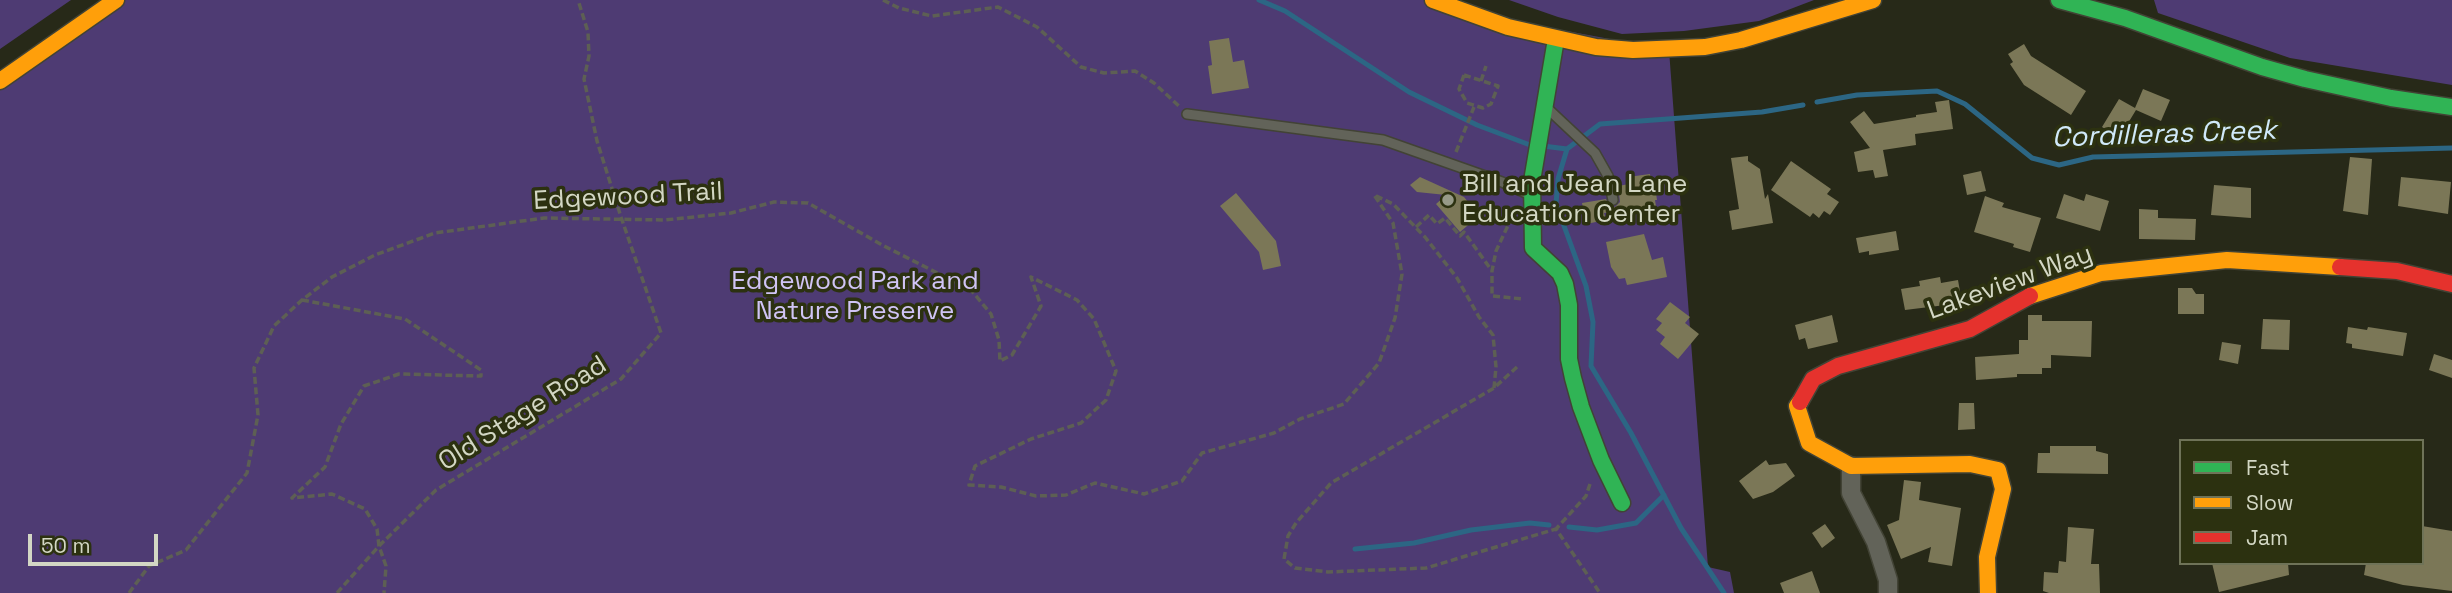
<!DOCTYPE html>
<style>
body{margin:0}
#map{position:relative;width:2452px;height:593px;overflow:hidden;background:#272918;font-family:"Space Grotesk",sans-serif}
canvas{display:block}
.legend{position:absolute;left:2179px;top:439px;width:245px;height:126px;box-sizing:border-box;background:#2c3110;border:2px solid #6f7358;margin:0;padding:9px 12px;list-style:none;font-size:21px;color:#d3d7c4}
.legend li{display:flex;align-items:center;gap:14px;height:35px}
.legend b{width:35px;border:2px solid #6f7358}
.scale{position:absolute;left:28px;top:534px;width:130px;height:32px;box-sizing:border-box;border:4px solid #d3d7c4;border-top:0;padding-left:9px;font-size:21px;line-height:24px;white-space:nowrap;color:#d3d7c4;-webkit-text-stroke:5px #2c3110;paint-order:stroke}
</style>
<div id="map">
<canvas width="2452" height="593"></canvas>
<ul class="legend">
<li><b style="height:9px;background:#30b455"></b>Fast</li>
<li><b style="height:9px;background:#ff9f0a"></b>Slow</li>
<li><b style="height:9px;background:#e5322d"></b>Jam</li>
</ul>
<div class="scale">50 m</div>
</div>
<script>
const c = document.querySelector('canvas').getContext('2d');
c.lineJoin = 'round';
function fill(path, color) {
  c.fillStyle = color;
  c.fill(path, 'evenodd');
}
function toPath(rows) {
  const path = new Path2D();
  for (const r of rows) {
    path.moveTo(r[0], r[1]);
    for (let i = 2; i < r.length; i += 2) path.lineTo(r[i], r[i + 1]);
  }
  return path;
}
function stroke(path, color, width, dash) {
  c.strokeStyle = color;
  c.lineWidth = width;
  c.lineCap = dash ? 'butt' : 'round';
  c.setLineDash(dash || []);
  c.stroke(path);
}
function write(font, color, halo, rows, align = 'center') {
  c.font = font + ' "Space Grotesk",sans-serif';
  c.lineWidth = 7;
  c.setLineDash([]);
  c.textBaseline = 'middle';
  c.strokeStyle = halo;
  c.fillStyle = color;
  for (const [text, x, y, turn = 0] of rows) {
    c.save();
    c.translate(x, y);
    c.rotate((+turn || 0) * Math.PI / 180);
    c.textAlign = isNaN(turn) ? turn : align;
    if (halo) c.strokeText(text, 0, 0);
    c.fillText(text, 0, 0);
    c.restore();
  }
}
fill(toPath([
 [0,0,71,0,0,49],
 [116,0,1433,0,1459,11,1669,50,1708,567,1730,572,1734,593,0,593,0,81],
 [1509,0,1814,0,1759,21,1684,31,1622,34,1558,17],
 [2154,0,2452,0,2452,85,2290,58,2158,13]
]), '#4e3b73');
stroke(toPath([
 [1259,0,1285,11,1409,92,1477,125,1530,145],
 [1817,102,1857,95,1937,91,1965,104,2032,158,2059,165,2093,157,2452,148],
 [1543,146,1567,149,1600,124,1762,112,1803,105],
 [1567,149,1558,179,1556,204,1586,286,1593,322,1591,366,1631,433,1681,528,1724,593],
 [1569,527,1597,530,1636,523,1664,495],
 [1355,549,1414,543,1471,530,1530,523,1549,525]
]), '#2c6684', 5);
fill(toPath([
 [1229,38,1233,62,1244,60,1249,88,1212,94,1208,66,1212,65,1209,41],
 [2024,44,2031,56,2086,91,2071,115,2024,85,2010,64,2013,62,2008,54],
 [2143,89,2170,100,2161,121,2136,110,2119,138,2102,127,2119,99,2135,108],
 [1949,100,1953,129,1915,134,1916,145,1883,150,1888,176,1875,178,1873,170,1858,172,1854,152,1870,148,1850,122,1864,111,1874,124,1916,117,1916,115,1937,112,1935,102],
 [1748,156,1748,161,1760,169,1765,199,1768,194,1773,223,1732,230,1729,211,1739,209,1731,158],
 [2350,157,2372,159,2368,215,2343,211],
 [1791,161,1831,189,1827,194,1839,202,1830,215,1824,211,1819,218,1813,213,1810,217,1771,190],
 [1981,171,1986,191,1967,195,1963,175],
 [1650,174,1652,187,1655,186,1657,200,1655,200,1656,206,1604,213,1606,220,1586,224,1582,203,1606,199,1608,205,1615,207,1620,202,1618,186,1629,184,1628,177],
 [1420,177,1464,197,1473,208,1468,212,1474,220,1460,232,1436,204,1446,195,1417,192,1410,185],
 [2401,177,2451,182,2448,214,2398,206],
 [2214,185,2251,188,2251,218,2211,215],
 [1236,193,1276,241,1281,266,1263,270,1259,252,1220,206],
 [2064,194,2084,201,2086,194,2109,201,2100,231,2056,218],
 [1985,196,2004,203,2002,207,2041,218,2030,252,2013,247,2014,244,1974,232],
 [2139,209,2158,210,2158,218,2196,219,2195,240,2139,239],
 [1896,231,1899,250,1869,255,1869,251,1859,253,1856,238],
 [1644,234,1652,260,1663,257,1667,277,1627,285,1625,278,1619,279,1611,267,1606,242],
 [1940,277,1941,283,1958,280,1962,303,1905,310,1901,289,1920,286,1919,281],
 [2178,288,2192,288,2196,294,2204,294,2204,314,2178,314],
 [1670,302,1690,317,1685,323,1699,334,1678,359,1660,344,1665,337,1656,330,1662,323,1656,319],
 [1832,315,1838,342,1808,349,1805,338,1799,340,1795,325],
 [2028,315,2042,315,2042,321,2092,321,2091,357,2051,355,2051,368,2042,368,2042,374,2017,374,2017,377,1976,380,1975,357,2019,354,2019,340,2028,340],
 [2263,319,2290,320,2289,350,2261,349],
 [2348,327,2367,330,2368,327,2407,333,2403,356,2352,348,2352,344,2346,343],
 [2222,342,2241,345,2238,364,2219,360],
 [2434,354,2452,360,2452,378,2429,370],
 [1959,403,1974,403,1975,429,1958,430],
 [2050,446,2096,446,2096,451,2108,454,2108,474,2037,473,2038,453,2050,453],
 [1766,460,1769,465,1786,463,1795,476,1773,492,1753,499,1739,481],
 [1904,480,1921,482,1919,500,1961,508,1952,566,1928,562,1931,547,1901,559,1887,525,1899,520],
 [1825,524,1835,538,1822,548,1812,533],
 [2422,526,2452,531,2452,591,2403,585,2364,575,2366,563,2422,563],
 [2068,527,2094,529,2091,564,2099,564,2100,593,2049,593,2043,591,2044,572,2058,573,2059,561,2066,562],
 [2212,563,2288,563,2289,575,2219,592],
 [1812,571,1820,593,1784,593,1780,583]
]), '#7b7757');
const lane = toPath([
 [1547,108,1595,153,1608,176,1613,200],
 [1187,114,1383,140,1502,182,1530,195]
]);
const street = toPath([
 [1851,466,1851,493,1876,542,1888,580,1888,593]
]);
const fast = toPath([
 [2059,0,2125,18,2262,67,2305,79,2391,98,2452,107],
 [1556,39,1532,181,1533,248,1560,273,1565,284,1569,305,1569,359,1573,378,1581,407,1601,460,1622,503]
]);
const slow = toPath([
 [1433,0,1508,27,1596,47,1633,50,1705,47,1741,40,1873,0],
 [0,81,116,0],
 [2030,296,2101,273,2227,260,2340,267],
 [1800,402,1797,406,1809,443,1851,466,1970,464,1998,470,2003,489,1987,557,1988,593]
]);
const jam = toPath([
 [2340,267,2397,271,2452,284],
 [1800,402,1813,379,1838,366,1970,329,2030,296]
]);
stroke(lane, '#424335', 12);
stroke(street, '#424335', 21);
stroke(fast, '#424335', 19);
stroke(slow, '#424335', 19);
stroke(jam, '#424335', 19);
stroke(toPath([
 [883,0,899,8,932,16,998,7,1037,27,1081,67,1104,73,1135,71,1154,83,1180,107],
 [1464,75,1498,86,1491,104,1483,108,1467,103,1459,89,1464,75],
 [1481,81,1486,66],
 [1456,152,1474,107],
 [1512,217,1496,251,1492,271,1492,296,1523,299],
 [1416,227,1429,215,1437,224,1445,218,1460,236,1464,232,1492,271],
 [302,300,405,319,481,370,481,376,399,374,364,386,341,424,325,467,292,498,332,494,365,509,377,529,379,546,386,566,384,593],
 [1517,367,1494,388,1331,483,1296,523,1288,536,1284,559,1295,568,1328,572,1426,568,1556,529],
 [1590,484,1586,496,1556,529,1600,593],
 [129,593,149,566,186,550,247,473,258,415,254,368,274,326,302,300,332,277,375,255,435,233,544,218,665,220,731,213,774,202,808,203,884,246,971,290,991,314,999,340,1000,361,1012,355,1041,306,1031,277,1077,300,1094,319,1116,371,1106,400,1081,423,1031,439,975,466,969,485,1001,487,1036,496,1066,495,1095,483,1144,494,1182,481,1202,453,1274,433,1300,419,1344,404,1379,363,1395,318,1402,274,1393,223,1374,195,1393,204,1425,237,1457,278,1479,317,1493,335,1496,367,1494,388],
 [337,593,379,546,436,490,621,379,661,333,621,217,597,141,584,79,589,56,588,32,578,0]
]), '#5d5f54', 3.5, [7, 3.5]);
stroke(lane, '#626359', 9);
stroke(street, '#626359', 18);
stroke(fast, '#30b455', 16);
stroke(slow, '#ff9f0a', 16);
stroke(jam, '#e5322d', 16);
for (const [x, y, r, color] of [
 [1448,200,7,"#979a88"]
]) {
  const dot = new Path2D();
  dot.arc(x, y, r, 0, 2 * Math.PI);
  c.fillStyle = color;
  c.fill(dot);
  stroke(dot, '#2c3110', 2.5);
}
write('26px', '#d3d7c4', '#2c3110', [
 ["Bill and Jean Lane",1462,185],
 ["Education Center",1462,215]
], 'left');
write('26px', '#d3d7c4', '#2c3110', [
 ["Edgewood Trail",628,197,-3],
 ["Lakeview Way",2010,283,-20],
 ["Old Stage Road",523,414,-32]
]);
write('26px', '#d0c4f5', '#2c3110', [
 ["Edgewood Park and",855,282],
 ["Nature Preserve",855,312]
]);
write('italic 28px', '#d0e9f9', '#2c3110', [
 ["Cordilleras Creek",2164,135,-2]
]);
</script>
